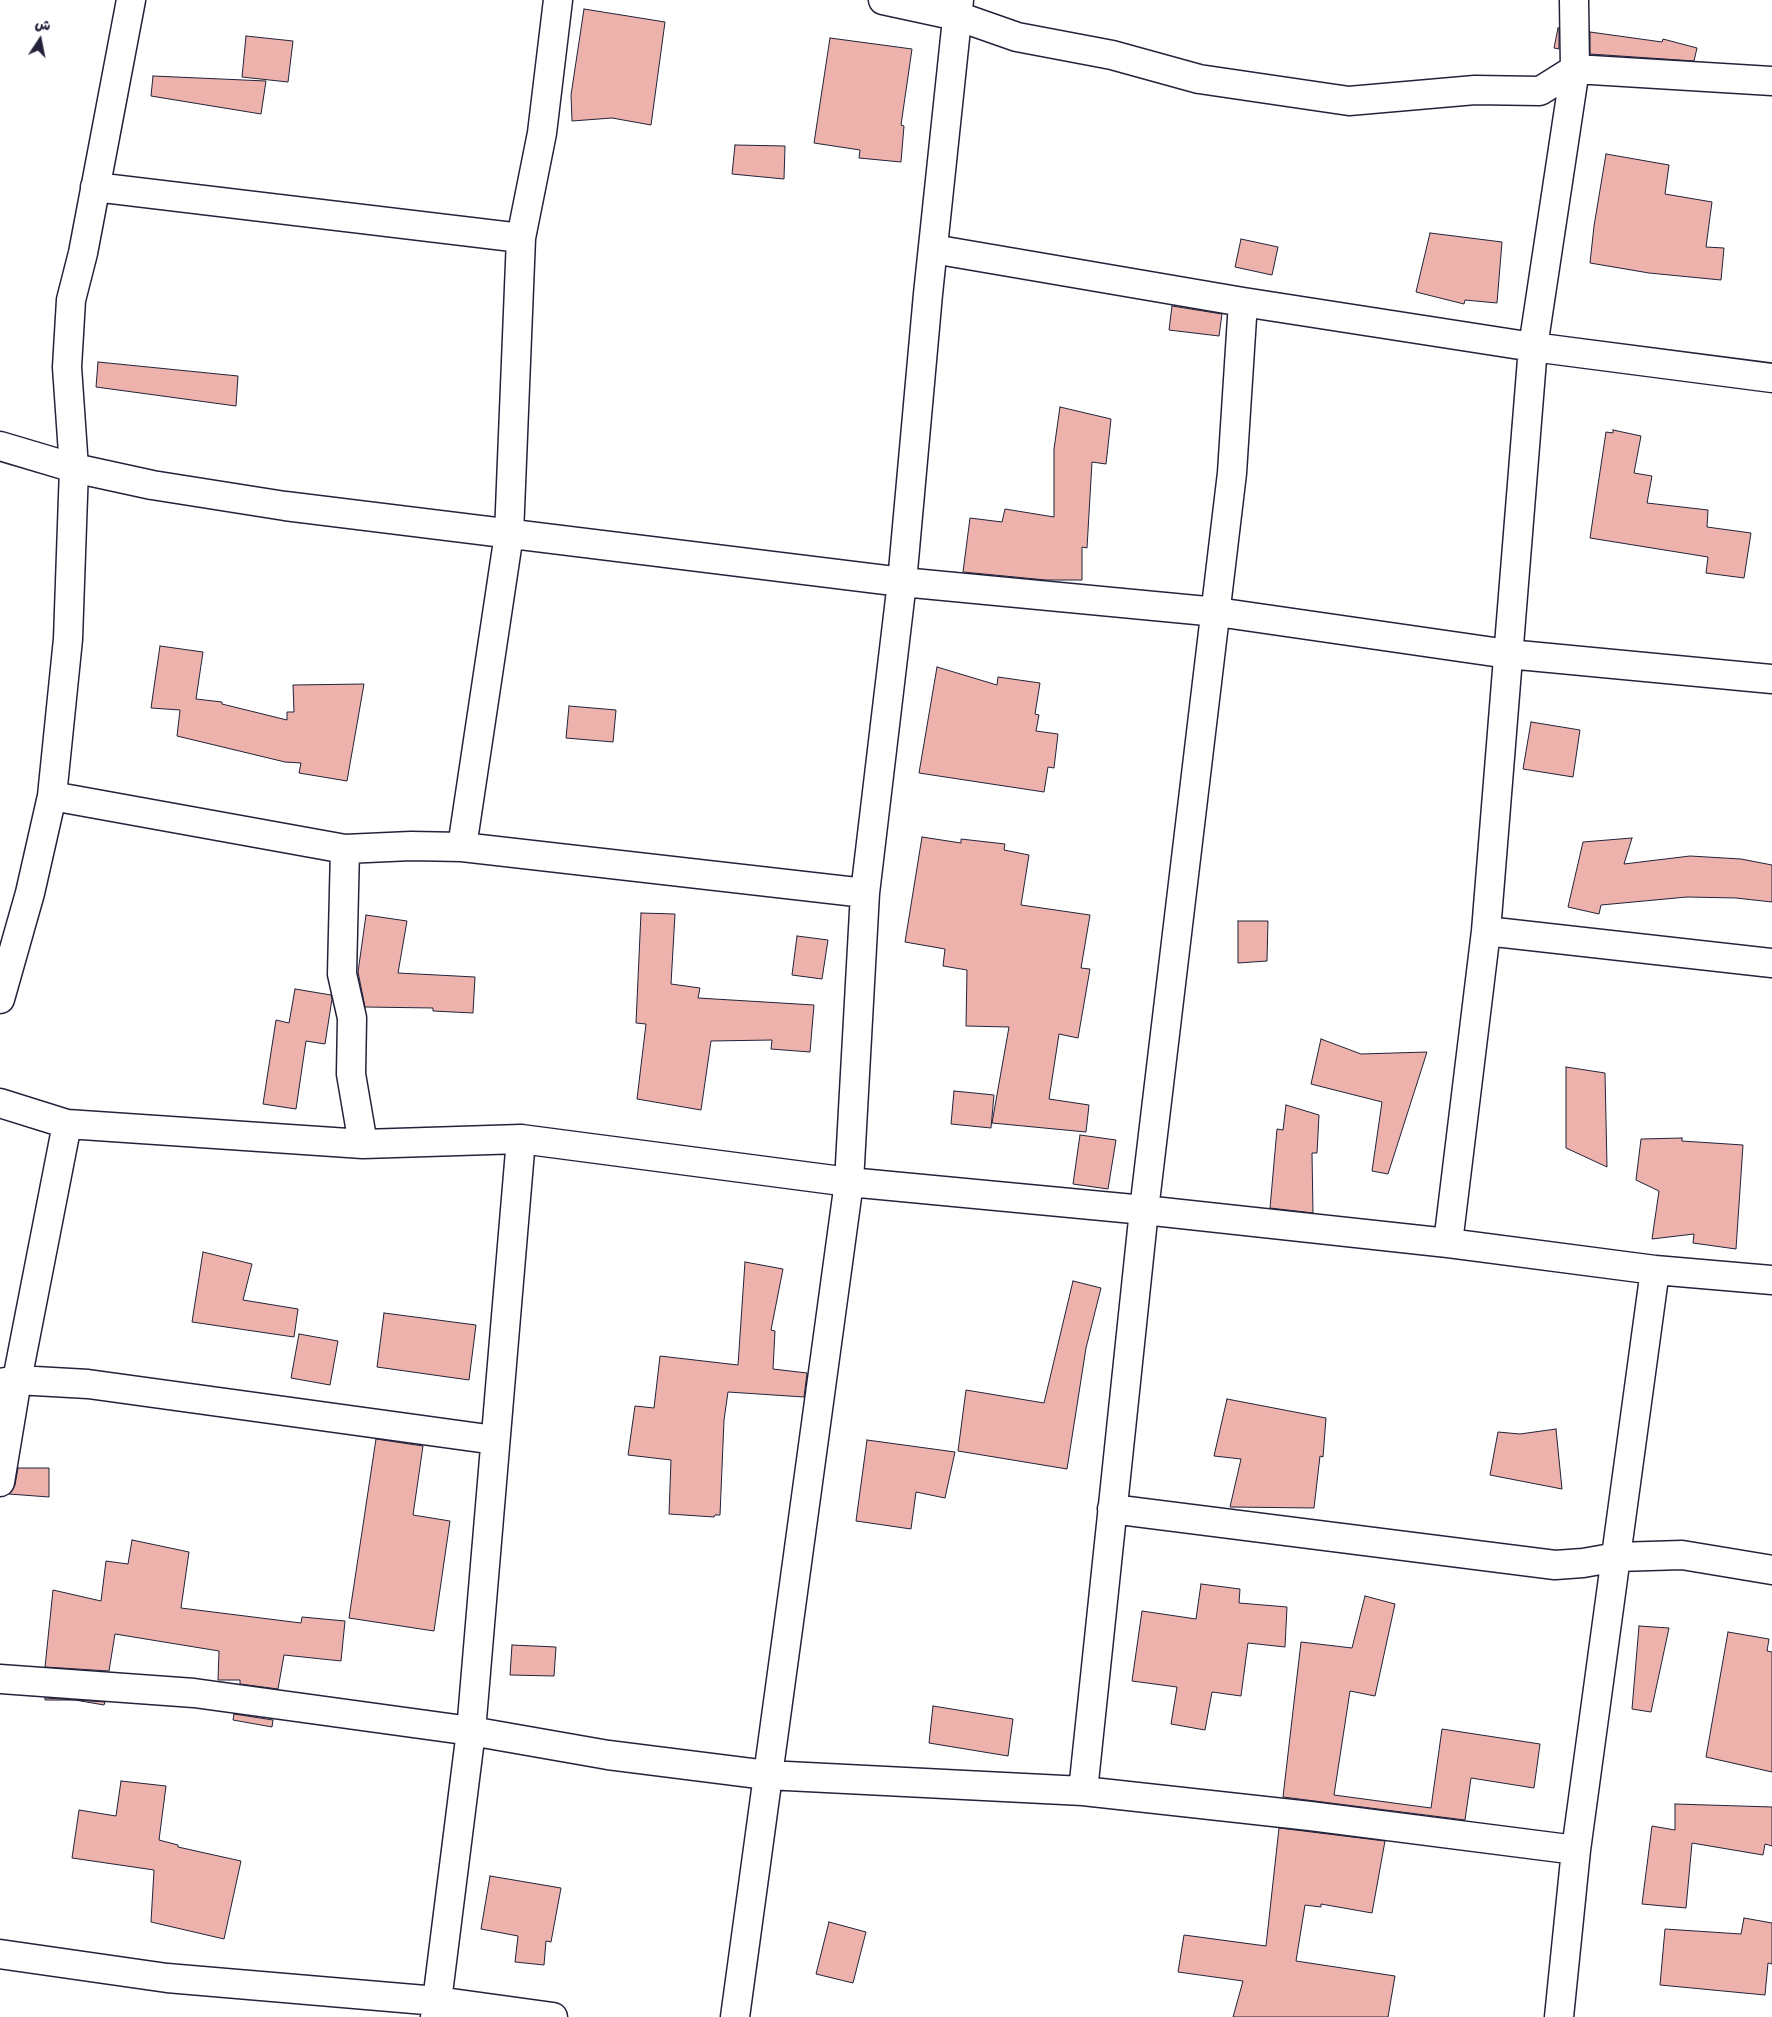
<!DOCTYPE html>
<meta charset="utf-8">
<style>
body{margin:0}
#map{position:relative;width:1772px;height:2017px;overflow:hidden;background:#fff;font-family:"Balsamiq Sans","Playpen Sans Arabic",sans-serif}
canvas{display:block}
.north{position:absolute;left:15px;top:15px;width:50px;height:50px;-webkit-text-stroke:4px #fff;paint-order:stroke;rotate:11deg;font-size:14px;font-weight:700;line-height:20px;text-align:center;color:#22223b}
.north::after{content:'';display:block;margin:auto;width:18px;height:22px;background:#22223b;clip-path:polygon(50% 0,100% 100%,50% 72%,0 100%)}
</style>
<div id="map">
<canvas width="1772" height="2017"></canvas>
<div class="north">ش</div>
</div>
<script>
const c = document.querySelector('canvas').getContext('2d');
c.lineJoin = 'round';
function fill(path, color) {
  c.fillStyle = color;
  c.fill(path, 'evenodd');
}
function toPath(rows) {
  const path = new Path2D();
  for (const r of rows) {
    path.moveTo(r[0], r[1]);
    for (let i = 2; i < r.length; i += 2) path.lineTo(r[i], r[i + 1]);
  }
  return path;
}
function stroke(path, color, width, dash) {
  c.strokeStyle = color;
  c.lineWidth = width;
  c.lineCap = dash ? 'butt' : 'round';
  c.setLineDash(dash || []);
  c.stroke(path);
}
const building = toPath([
 [584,9,665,22,651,125,612,118,572,121,571,95,584,9],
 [1558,28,1559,28,1559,49,1554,48,1558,28],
 [1590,32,1662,42,1663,39,1697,48,1694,61,1590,54,1590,32],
 [246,36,293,41,288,82,242,77,246,36],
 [830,38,912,49,901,125,904,126,901,162,859,158,860,150,814,143,830,38],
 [153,76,266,81,261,114,151,96,153,76],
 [735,145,785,146,784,179,732,174,735,145],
 [1606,154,1669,165,1665,194,1712,202,1706,247,1724,248,1721,280,1649,273,1590,263,1594,226,1606,154],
 [1430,233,1502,242,1497,303,1465,300,1464,304,1416,292,1430,233],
 [1241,239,1278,247,1272,275,1235,267,1241,239],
 [1172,306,1222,314,1219,336,1169,330,1172,306],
 [98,362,238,376,236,406,96,387,98,362],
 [1060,407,1111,419,1106,464,1092,462,1087,548,1082,547,1082,580,1046,580,963,572,970,518,1002,522,1005,509,1054,517,1054,449,1060,407],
 [1613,430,1641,436,1634,473,1652,476,1647,503,1708,510,1707,527,1751,533,1744,578,1706,573,1708,557,1590,538,1606,432,1613,433,1613,430],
 [160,646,203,652,196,699,222,702,222,704,287,720,287,712,294,712,293,685,364,684,347,781,299,773,301,763,285,762,177,736,180,710,151,708,160,646],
 [937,667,997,685,998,677,1040,683,1035,714,1039,715,1036,731,1058,734,1054,768,1048,767,1044,792,919,773,937,667],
 [569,706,616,710,613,742,566,738,569,706],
 [1531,722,1580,730,1573,777,1523,769,1531,722],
 [922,837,961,843,961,839,1005,844,1004,850,1029,855,1021,905,1090,915,1081,968,1090,969,1078,1038,1059,1034,1049,1099,1089,1105,1086,1132,992,1123,1009,1027,966,1026,967,970,943,966,945,949,905,942,922,837],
 [1632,838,1624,864,1690,856,1741,859,1772,865,1772,902,1736,898,1687,897,1601,905,1599,914,1568,907,1583,842,1632,838],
 [641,913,675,914,671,984,700,988,698,998,814,1005,810,1052,771,1049,772,1040,711,1041,701,1110,637,1099,646,1024,636,1023,641,913],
 [366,915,407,921,398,973,475,977,473,1013,433,1011,433,1008,365,1007,358,972,366,915],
 [1238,921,1268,921,1267,961,1238,963,1238,921],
 [797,936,828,940,822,979,792,975,797,936],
 [295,989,331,995,332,999,325,1044,306,1041,296,1109,263,1104,276,1020,289,1023,295,989],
 [1321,1039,1361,1054,1427,1052,1388,1174,1372,1171,1382,1102,1311,1084,1321,1039],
 [1566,1067,1605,1073,1607,1167,1566,1148,1566,1067],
 [954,1091,994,1095,991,1128,951,1124,954,1091],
 [1286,1105,1319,1115,1317,1153,1312,1153,1313,1213,1270,1208,1277,1129,1283,1130,1286,1105],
 [1080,1135,1116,1140,1108,1189,1073,1184,1080,1135],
 [1682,1138,1682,1141,1743,1145,1736,1249,1693,1243,1694,1234,1652,1239,1659,1191,1636,1180,1641,1139,1682,1138],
 [203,1252,252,1264,243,1300,298,1309,294,1337,192,1322,203,1252],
 [745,1262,783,1269,771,1330,775,1331,773,1369,807,1373,804,1397,728,1392,724,1420,720,1515,715,1515,714,1517,669,1514,671,1460,628,1455,635,1406,654,1408,660,1356,738,1365,745,1262],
 [1073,1281,1101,1288,1086,1348,1067,1469,958,1451,966,1390,1044,1403,1073,1281],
 [384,1313,476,1325,469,1380,377,1367,384,1313],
 [299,1334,338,1341,330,1385,291,1378,299,1334],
 [1227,1399,1326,1418,1323,1457,1320,1456,1314,1508,1230,1507,1241,1459,1214,1456,1227,1399],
 [1556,1429,1562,1489,1490,1475,1498,1432,1520,1434,1556,1429],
 [376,1439,423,1446,413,1515,450,1521,434,1631,349,1618,376,1439],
 [867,1440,955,1452,945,1498,916,1492,911,1529,856,1521,867,1440],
 [18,1468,49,1468,49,1497,9,1494,15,1485,18,1468],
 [132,1540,189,1552,181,1608,301,1623,302,1617,345,1621,341,1661,284,1655,278,1689,240,1684,240,1680,218,1680,219,1651,115,1634,109,1671,45,1667,53,1590,101,1601,106,1561,128,1564,132,1540],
 [1201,1584,1240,1589,1239,1603,1287,1607,1285,1647,1248,1643,1241,1696,1212,1692,1205,1730,1171,1724,1177,1687,1132,1681,1142,1611,1196,1619,1201,1584],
 [1365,1596,1395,1604,1375,1696,1350,1691,1334,1795,1431,1808,1442,1729,1540,1744,1534,1788,1471,1778,1465,1820,1283,1797,1301,1642,1352,1648,1365,1596],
 [1639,1626,1669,1628,1651,1712,1632,1709,1639,1626],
 [1728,1632,1769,1639,1767,1651,1772,1652,1772,1772,1706,1757,1728,1632],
 [512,1645,556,1647,554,1676,510,1675,512,1645],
 [45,1698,105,1702,104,1705,75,1700,45,1700,45,1698],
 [933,1706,1013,1719,1008,1756,929,1743,933,1706],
 [234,1714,273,1720,272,1727,233,1720,234,1714],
 [121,1781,166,1786,159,1840,178,1845,178,1847,241,1861,224,1939,151,1922,154,1870,72,1858,79,1810,116,1816,121,1781],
 [1675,1804,1772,1807,1772,1846,1765,1844,1763,1855,1692,1843,1686,1908,1642,1904,1652,1826,1675,1830,1675,1804],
 [1279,1828,1385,1841,1372,1913,1321,1904,1321,1907,1305,1905,1296,1961,1395,1976,1388,2017,1233,2017,1243,1981,1178,1972,1184,1935,1266,1946,1279,1828],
 [490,1876,561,1888,551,1942,546,1941,544,1965,515,1962,518,1936,481,1929,490,1876],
 [1744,1918,1772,1923,1772,1964,1768,1963,1765,1995,1660,1985,1665,1929,1741,1934,1744,1918],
 [829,1922,866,1932,853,1983,816,1974,829,1922]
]);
fill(building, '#edb2ab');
stroke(building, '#22223b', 1);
const street = toPath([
 [883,0,957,16,1017,37,1112,55,1199,79,1349,101,1475,90,1540,91,1575,69,1772,81],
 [95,187,521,238],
 [933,249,1243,302,1533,347,1772,378],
 [0,446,74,468,152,485,285,506,902,582,1217,612,1508,654,1772,679],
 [52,796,345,849,411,846,462,847,865,893],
 [462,847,509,534,521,238,542,133,558,0],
 [345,849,342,974,352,1018,351,1074,363,1144],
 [1486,931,1772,963],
 [0,999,30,893,52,796,68,639,74,468,67,367,71,300,83,253,131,0],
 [0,1103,67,1124,363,1144,521,1139,849,1182,1144,1210,1448,1243,1655,1270,1772,1280],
 [1448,1243,1486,931,1533,347,1575,69,1574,0],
 [0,1383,17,1380,88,1384,495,1440],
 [0,1482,17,1380,67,1124],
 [1112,1509,1555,1565,1583,1563,1617,1557,1682,1555,1772,1570],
 [0,1679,194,1693,471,1731,608,1755,767,1775,1083,1791,1310,1816,1576,1850],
 [1083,1791,1144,1210,1232,473,1243,302],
 [0,1954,167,1978,437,2001,553,2017],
 [435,2017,471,1731,521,1139],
 [735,2017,849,1182,865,893,902,582,928,294,959,0],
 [1559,2017,1576,1850,1655,1270]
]);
stroke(street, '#22223b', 31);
stroke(street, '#fff', 28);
</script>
